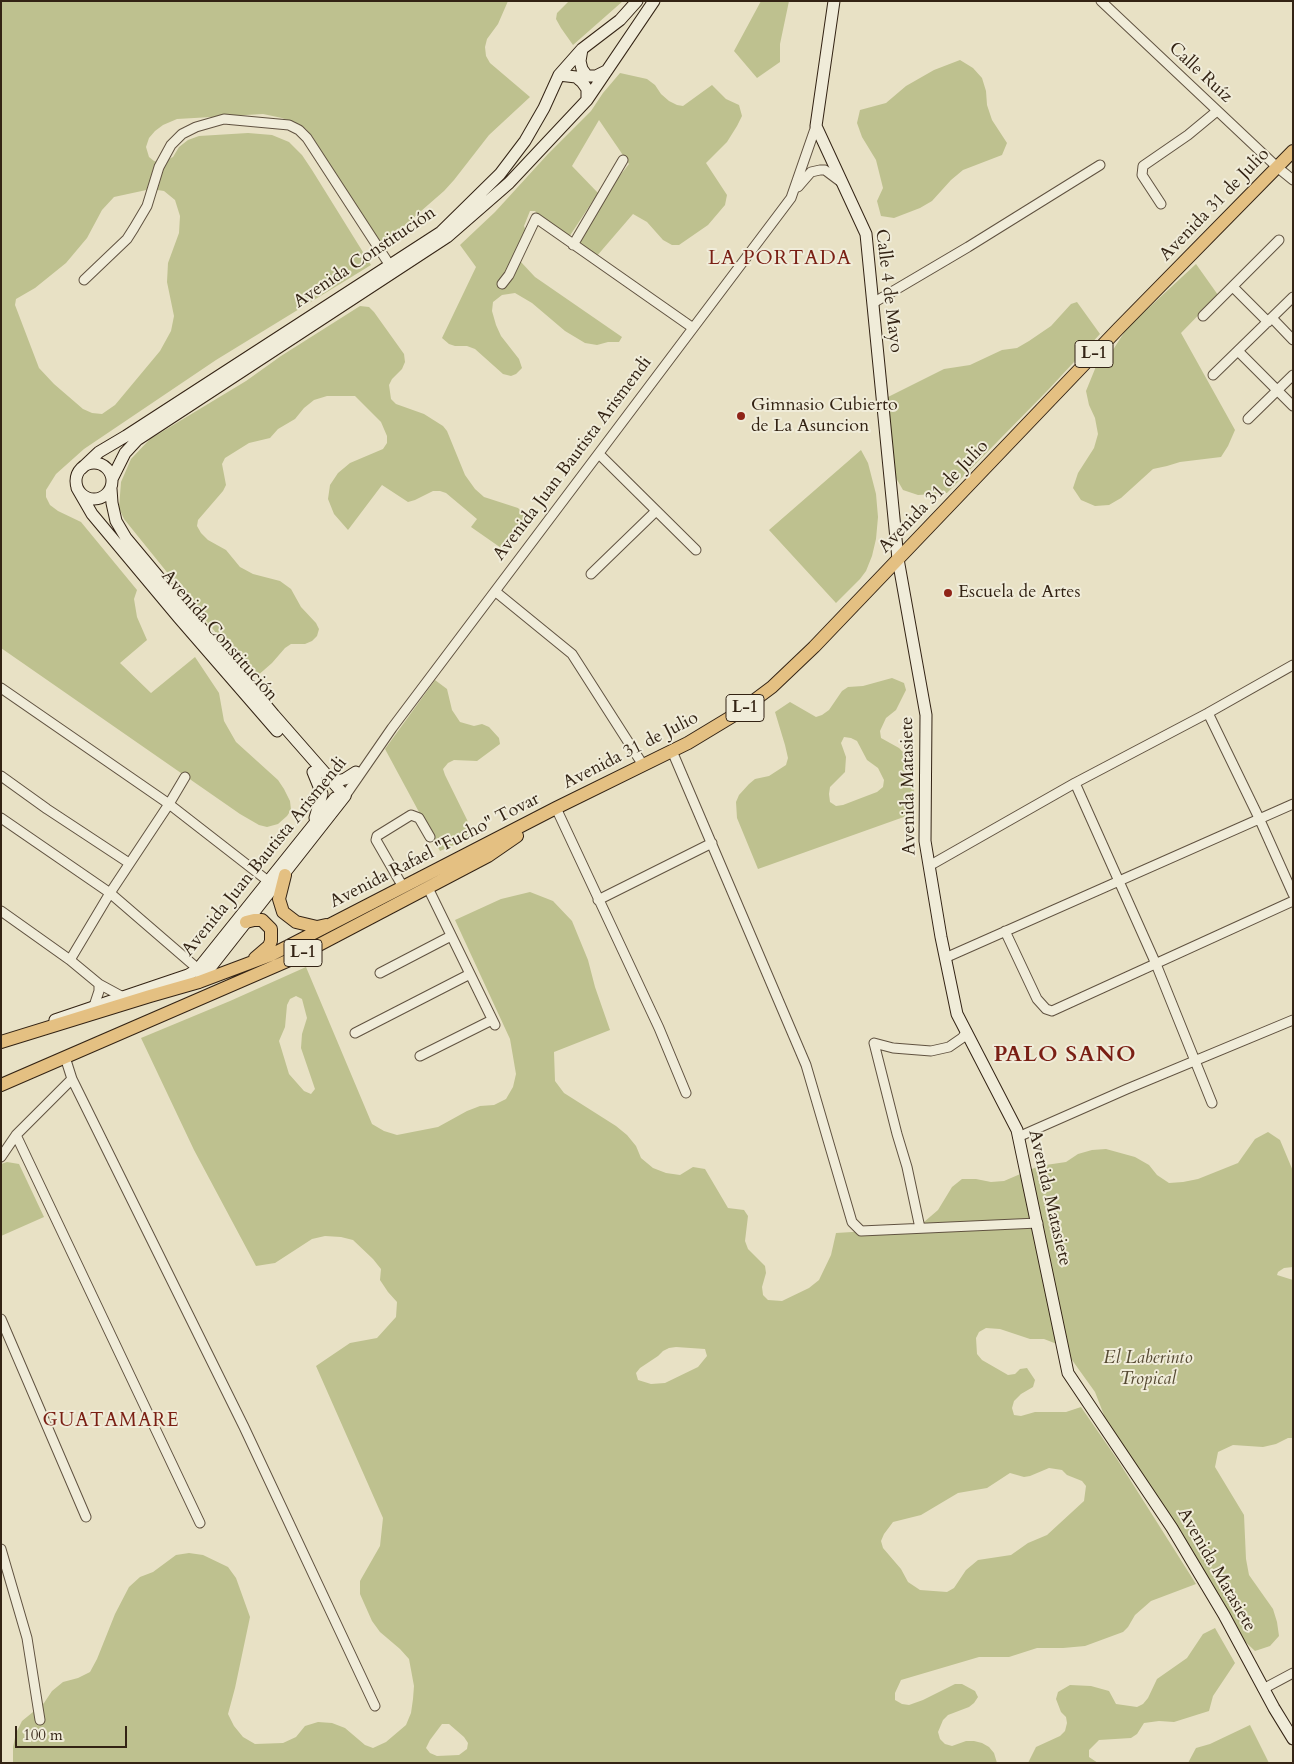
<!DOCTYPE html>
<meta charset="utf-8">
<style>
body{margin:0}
#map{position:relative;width:1294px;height:1764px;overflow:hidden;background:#e8e1c5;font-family:Cardo,serif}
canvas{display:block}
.frame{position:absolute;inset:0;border:2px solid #332314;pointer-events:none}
.scale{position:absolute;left:15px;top:1726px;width:112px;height:22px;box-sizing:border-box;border:2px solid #332314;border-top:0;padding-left:6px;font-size:15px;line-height:18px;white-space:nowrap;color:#332314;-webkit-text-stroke:4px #f0ecd9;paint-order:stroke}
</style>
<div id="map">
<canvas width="1294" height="1764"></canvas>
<div class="frame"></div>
<div class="scale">100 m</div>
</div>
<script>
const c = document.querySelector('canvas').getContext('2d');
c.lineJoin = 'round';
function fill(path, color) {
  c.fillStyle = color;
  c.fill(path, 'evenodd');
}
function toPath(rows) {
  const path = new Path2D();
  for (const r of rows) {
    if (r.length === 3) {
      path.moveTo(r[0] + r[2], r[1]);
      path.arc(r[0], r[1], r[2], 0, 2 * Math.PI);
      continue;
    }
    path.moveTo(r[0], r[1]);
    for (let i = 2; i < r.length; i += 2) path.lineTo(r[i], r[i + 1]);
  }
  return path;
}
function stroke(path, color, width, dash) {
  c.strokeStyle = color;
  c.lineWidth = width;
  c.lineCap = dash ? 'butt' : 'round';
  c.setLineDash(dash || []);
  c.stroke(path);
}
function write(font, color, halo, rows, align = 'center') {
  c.font = font + ' Cardo,serif';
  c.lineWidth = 4;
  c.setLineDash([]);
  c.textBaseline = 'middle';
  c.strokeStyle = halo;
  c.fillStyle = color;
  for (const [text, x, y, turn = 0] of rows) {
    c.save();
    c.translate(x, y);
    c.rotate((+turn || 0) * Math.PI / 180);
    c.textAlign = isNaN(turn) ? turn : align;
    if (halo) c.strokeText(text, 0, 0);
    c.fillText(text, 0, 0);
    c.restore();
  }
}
fill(toPath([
 [1,1,508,1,498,24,487,39,485,47,486,56,490,63,530,97,489,135,454,180,444,191,381,246,312,136,306,129,297,124,282,118,263,114,177,119,163,125,155,131,149,138,146,147,149,157,154,161,160,163,173,157,179,147,188,140,199,136,248,133,272,135,289,142,302,155,312,170,371,265,216,360,84,449,56,474,46,490,46,497,50,505,58,511,81,522,137,590,134,599,137,617,147,640,120,663,151,693,195,657,219,693,224,721,236,742,278,780,284,789,290,801,291,810,287,816,278,824,267,827,259,825,240,814,1,648],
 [151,189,164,191,175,200,180,216,179,233,168,263,167,282,174,316,171,331,160,351,115,405,102,414,92,413,83,409,54,384,39,368,15,305,16,299,35,288,66,263,87,238,102,210,114,197],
 [569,1,623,1,573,45,561,28,556,19,557,13],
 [761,1,789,1,780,44,780,62,757,78,734,51],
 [960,60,973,68,982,78,986,91,987,105,992,120,1007,143,1002,155,963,170,951,180,932,201,920,208,894,218,881,216,877,201,883,188,876,160,862,137,857,123,860,110,886,103,906,86,934,70],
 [620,73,647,79,655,85,661,94,669,101,677,105,683,106,712,85,726,99,739,105,742,116,737,126,727,142,706,163,727,195,725,205,708,225,679,245,672,245,663,240,647,222,633,214,596,257,582,249,578,241,607,192,629,164,599,120,572,166,598,193,569,237,547,220,540,217,535,211,530,211,524,226,530,241,520,261,535,277,622,337,619,342,608,342,597,345,585,343,565,331,532,303,515,293,502,295,493,302,492,311,496,325,501,336,519,359,522,368,516,374,511,376,503,374,475,349,467,346,455,346,449,344,442,338,476,267,460,245,495,212,548,154,591,111,603,93],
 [1196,264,1218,295,1181,333,1235,430,1228,446,1221,457,1180,462,1167,466,1153,469,1121,498,1109,505,1095,506,1081,500,1073,488,1078,473,1094,448,1098,434,1095,418,1089,405,1086,391,1097,364,1109,356,1127,328],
 [1077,302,1100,334,1048,390,947,493,918,495,903,490,892,471,884,399,944,369,970,365,1002,350,1017,348,1029,341,1051,326,1071,304],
 [360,306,369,307,374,312,404,354,405,362,402,369,392,379,389,385,391,399,396,404,424,414,443,426,447,431,465,475,475,489,484,497,518,508,523,513,524,519,523,528,504,550,471,527,477,519,446,493,440,491,433,491,415,500,408,502,382,485,348,530,334,514,328,499,330,485,338,473,350,463,383,449,387,443,387,436,381,422,355,396,327,396,314,400,304,408,295,419,278,429,270,438,249,443,225,458,222,464,226,485,223,491,198,520,197,526,201,533,208,540,226,550,240,567,253,574,280,581,291,589,301,607,316,623,319,629,317,636,312,641,305,644,291,644,285,648,272,663,256,677,250,675,124,519,119,508,121,482,131,459,150,439,246,381,281,356],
 [861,450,868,463,876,494,878,517,876,539,872,556,866,571,860,579,836,603,769,530],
 [892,678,904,683,906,690,896,710,886,718,880,731,881,738,899,748,909,758,913,772,915,813,758,869,737,818,736,802,739,795,749,784,755,779,769,776,786,765,788,758,785,745,775,712,790,702,816,717,822,715,829,710,842,691,848,687,863,686],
 [844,737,851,738,857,741,867,760,878,768,884,780,883,787,877,792,856,800,843,805,836,806,830,802,829,794,830,787,845,772,846,757,841,743],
 [435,680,447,689,452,710,460,722,474,726,482,724,489,727,499,738,500,744,477,761,454,760,448,763,443,769,445,775,475,836,440,851,385,749],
 [530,892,553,901,572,921,588,960,595,987,610,1030,554,1052,555,1081,564,1093,616,1126,627,1135,636,1146,641,1158,653,1168,666,1173,680,1175,693,1167,705,1169,728,1208,744,1210,748,1216,745,1241,748,1249,765,1266,766,1273,762,1287,763,1295,768,1300,782,1301,809,1288,819,1280,831,1255,836,1233,917,1228,938,1210,952,1187,962,1179,976,1179,991,1182,1004,1181,1039,1166,1066,1162,1078,1154,1092,1150,1106,1149,1135,1157,1149,1165,1157,1175,1169,1183,1183,1182,1198,1179,1238,1163,1255,1139,1268,1132,1280,1140,1293,1171,1293,1267,1284,1268,1278,1272,1277,1275,1293,1280,1293,1438,1288,1438,1276,1444,1263,1447,1233,1445,1218,1452,1215,1467,1244,1515,1246,1559,1249,1575,1273,1609,1277,1622,1279,1636,1270,1646,1255,1651,1238,1635,1109,1428,1095,1392,1062,1346,1044,1339,1030,1339,1000,1329,986,1328,979,1332,976,1338,977,1354,982,1360,1008,1375,1015,1374,1020,1369,1027,1368,1035,1380,1033,1387,1021,1394,1014,1401,1012,1408,1014,1415,1021,1416,1035,1412,1066,1412,1081,1407,1117,1459,1196,1584,1151,1601,1135,1615,1128,1627,1123,1632,1085,1646,1063,1648,1037,1648,1009,1657,979,1657,901,1680,895,1693,895,1700,902,1704,909,1705,923,1700,955,1684,962,1684,975,1691,978,1697,974,1703,969,1707,948,1715,943,1720,938,1732,940,1739,945,1744,952,1746,966,1741,974,1741,982,1743,989,1747,994,1753,997,1763,13,1763,13,1747,16,1733,22,1721,44,1703,52,1691,63,1682,78,1678,90,1672,97,1659,115,1614,129,1587,140,1577,153,1572,176,1555,189,1553,203,1555,228,1567,236,1578,250,1617,235,1688,228,1714,234,1726,243,1737,255,1744,283,1743,296,1737,305,1726,318,1722,332,1723,345,1728,365,1745,373,1748,386,1742,406,1725,411,1713,413,1699,414,1686,409,1659,400,1649,380,1632,372,1621,360,1594,360,1581,380,1546,383,1518,316,1366,350,1343,377,1338,396,1317,397,1302,388,1292,380,1280,381,1269,373,1259,353,1240,341,1237,325,1236,312,1239,275,1263,256,1266,194,1150,141,1038,230,1001,306,967,372,1124,384,1131,397,1135,438,1127,467,1111,480,1106,494,1105,506,1099,513,1087,516,1074,510,1039,455,920,501,899],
 [296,996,302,999,307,1018,302,1034,301,1048,315,1089,311,1094,304,1091,289,1074,279,1041,285,1027,287,1005,290,999],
 [676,1347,705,1349,707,1356,698,1367,665,1383,651,1384,638,1380,636,1373,640,1368,658,1356,663,1351,669,1348],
 [1049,1468,1062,1470,1067,1475,1082,1481,1086,1486,1084,1501,1047,1535,1028,1543,1011,1555,978,1560,966,1570,954,1588,947,1592,920,1590,908,1582,901,1569,883,1548,881,1541,884,1534,893,1522,921,1515,958,1493,987,1488,1010,1473,1024,1477,1030,1476],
 [442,1724,449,1724,464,1737,468,1743,467,1749,459,1755,437,1756,430,1753,426,1748,430,1740],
 [7,1162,19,1164,44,1217,1,1236,1,1164],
 [1215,1628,1235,1663,1213,1696,1209,1711,1174,1722,1159,1721,1144,1723,1137,1734,1131,1738,1099,1740,1089,1750,1089,1757,1098,1763,1028,1763,1036,1747,1060,1736,1065,1731,1067,1723,1066,1717,1061,1712,1056,1699,1058,1692,1070,1685,1091,1686,1109,1691,1116,1704,1137,1707,1143,1704,1148,1698,1157,1679,1187,1658,1203,1634],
 [1250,1725,1269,1763,1188,1763,1196,1748,1210,1744]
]), '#bec18f');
const street = toPath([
 [1101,1,1277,167,1293,180],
 [798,187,811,172,820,170,825,170,841,182],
 [1161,204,1142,175,1143,166,1188,135,1217,111],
 [573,245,623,160],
 [84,280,127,239,134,228,147,206,159,167,171,145,182,134,196,127,224,119,289,125,299,130,307,138,389,264],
 [502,284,509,275,536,218,693,328],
 [1233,287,1268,322],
 [873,303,968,247,1100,165],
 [1203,316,1279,240],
 [1272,318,1293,340],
 [1238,351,1293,406],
 [1213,375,1293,297],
 [1248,419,1293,375],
 [599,454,696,550],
 [591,574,656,511],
 [496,592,572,654,643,765],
 [1,688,169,804,268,881],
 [1208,713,1259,818,1293,894],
 [672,751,806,1065,852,1222,861,1231,1038,1223],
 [1,776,47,809,129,863],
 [1075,783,1156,964,1212,1103],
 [345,796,392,728,791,198,816,126],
 [556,808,659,1028,686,1093],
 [1,818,110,893,198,969],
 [929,866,1075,783,1208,713,1293,665],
 [403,887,376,840,377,836,411,815,419,818,430,837],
 [428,888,495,1025],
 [598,900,712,843],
 [1,911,70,960,99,984,123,997],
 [1005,931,1037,999,1046,1009,1052,1011,1293,901],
 [945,958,1293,804],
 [70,960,110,893,169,804,185,777],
 [380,973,451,936],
 [94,1006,99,991,99,984],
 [355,1033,470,974],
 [420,1056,492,1020],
 [65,1057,72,1079,244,1427,375,1706],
 [16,1135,200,1523],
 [1018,1137,1127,1089,1293,1020],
 [1,1157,16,1135,72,1079],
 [920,1228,907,1167,897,1134,874,1043,893,1048,931,1051,949,1047,962,1038,967,1032],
 [1,1319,86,1517],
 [1,1549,27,1638,40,1720],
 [1263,1689,1293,1673]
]);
const secondary = toPath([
 [834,1,816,126,866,234,898,559,926,715,925,841,941,937,957,1014,1017,1130,1068,1373,1172,1528,1224,1615,1274,1708,1293,1739],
 [582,49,580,61,582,69,587,76,596,76,606,71],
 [559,75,576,77,582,82,587,89,587,100],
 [94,481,18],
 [81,469,99,452,126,436,441,232,500,174,525,141,544,108,559,75,582,49,620,20,637,1],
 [112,479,125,453,137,440,447,237,509,183,587,100,654,1],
 [77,488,92,514,179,618,277,731],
 [111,489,112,503,116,521,126,538,274,715,345,796,199,982],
 [313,772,322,794,315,818],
 [328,777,337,781,345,779,356,772],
 [55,1020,188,975,198,969,335,798]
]);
const primary = toPath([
 [285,875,279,899,283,912,296,922,317,927,326,925],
 [246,922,254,920,262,920,271,929,271,941,269,946,255,958],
 [1,1042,150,996,199,982,271,955,556,808,688,743,736,714,772,687,814,647,1119,328,1293,151],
 [1,1085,294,958,488,856,517,836]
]);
stroke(street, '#605240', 11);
stroke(secondary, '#332314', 13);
stroke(primary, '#332314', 14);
stroke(street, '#f0ecd9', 9);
stroke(secondary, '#f0ecd9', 11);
stroke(primary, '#e4c082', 12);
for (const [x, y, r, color] of [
 [741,416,5,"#8f2418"],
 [948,593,5,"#8f2418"]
]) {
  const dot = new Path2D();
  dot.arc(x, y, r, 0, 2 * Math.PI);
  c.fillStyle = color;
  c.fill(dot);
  stroke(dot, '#f0ecd9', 2);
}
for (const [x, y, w] of [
 [1094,354,38],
 [745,708,38],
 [303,953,38]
]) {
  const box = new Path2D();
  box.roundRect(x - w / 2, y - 13.5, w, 27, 4);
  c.fillStyle = '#f0ecd9';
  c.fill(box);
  stroke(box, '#332314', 1);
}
write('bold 16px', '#332314', null, [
 ["L-1",1094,354],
 ["L-1",745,708],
 ["L-1",303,953]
]);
write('18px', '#332314', '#f0ecd9', [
 ["Calle Ruíz",1200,73,43],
 ["Avenida 31 de Julio",1215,205,-46],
 ["Avenida Constitución",365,258,-34],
 ["Calle 4 de Mayo",888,291,83],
 ["Avenida Juan Bautista Arismendi",573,459,-53],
 ["Avenida 31 de Julio",934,497,-46],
 ["Avenida Constitución",219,636,49],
 ["Avenida 31 de Julio",631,751,-27],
 ["Avenida Matasiete",909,786,-91],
 ["Avenida Rafael \"Fucho\" Tovar",435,851,-27],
 ["Avenida Juan Bautista Arismendi",265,857,-51],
 ["Avenida Matasiete",1049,1198,77],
 ["Avenida Matasiete",1216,1570,60]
]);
write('18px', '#332314', '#f0ecd9', [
 ["Gimnasio Cubierto",751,406],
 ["de La Asuncion",751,427],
 ["Escuela de Artes",958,593]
], 'left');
write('italic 18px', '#564a33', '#f0ecd9', [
 ["El Laberinto",1148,1359],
 ["Tropical",1148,1380]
]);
c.letterSpacing = '1px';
write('19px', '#7a1f14', '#f0ecd9', [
 ["GUATAMARE",111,1422]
]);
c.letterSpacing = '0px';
c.letterSpacing = '1px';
write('20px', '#7a1f14', '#f0ecd9', [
 ["LA PORTADA",780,259]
]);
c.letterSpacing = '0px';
c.letterSpacing = '1px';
write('bold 22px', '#7a1f14', '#f0ecd9', [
 ["PALO SANO",1065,1056]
]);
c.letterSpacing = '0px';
</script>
